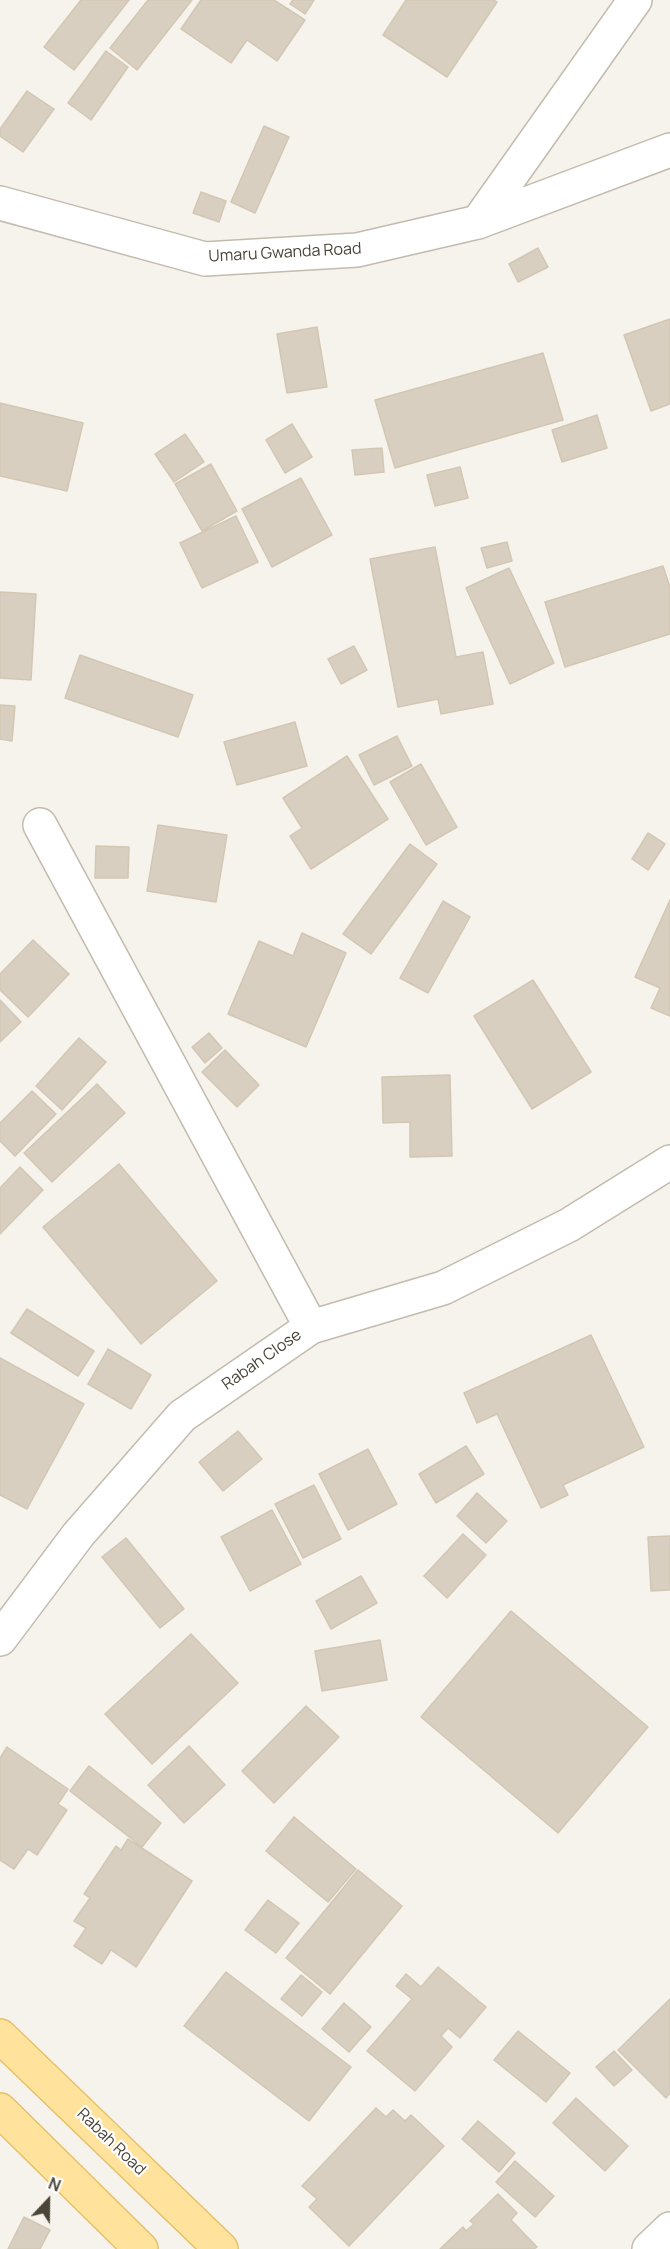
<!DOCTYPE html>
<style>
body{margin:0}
#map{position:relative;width:670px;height:2249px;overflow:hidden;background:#f6f3ec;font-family:Manrope,sans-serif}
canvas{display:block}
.north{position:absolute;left:18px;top:2171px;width:60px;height:60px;-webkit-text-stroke:4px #fff;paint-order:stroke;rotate:22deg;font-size:16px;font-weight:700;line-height:24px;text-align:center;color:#4b4439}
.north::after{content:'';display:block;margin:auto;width:21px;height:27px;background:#4b4439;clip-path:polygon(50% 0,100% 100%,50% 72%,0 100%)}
</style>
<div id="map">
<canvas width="670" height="2249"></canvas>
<div class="north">N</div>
</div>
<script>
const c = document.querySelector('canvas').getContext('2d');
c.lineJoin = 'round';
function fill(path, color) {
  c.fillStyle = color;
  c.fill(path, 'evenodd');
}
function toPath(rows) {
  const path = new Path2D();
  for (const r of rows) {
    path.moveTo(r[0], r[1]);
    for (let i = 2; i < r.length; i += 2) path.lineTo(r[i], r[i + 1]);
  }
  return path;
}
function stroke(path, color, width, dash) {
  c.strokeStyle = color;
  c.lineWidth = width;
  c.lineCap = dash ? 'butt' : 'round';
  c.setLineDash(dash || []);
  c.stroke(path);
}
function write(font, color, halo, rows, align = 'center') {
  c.font = font + ' Manrope,sans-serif';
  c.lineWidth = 4.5;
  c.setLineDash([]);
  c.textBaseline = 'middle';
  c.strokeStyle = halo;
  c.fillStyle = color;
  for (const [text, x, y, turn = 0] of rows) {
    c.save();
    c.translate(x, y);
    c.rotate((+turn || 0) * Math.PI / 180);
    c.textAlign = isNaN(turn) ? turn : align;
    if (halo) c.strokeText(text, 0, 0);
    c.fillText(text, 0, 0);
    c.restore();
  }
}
const building = toPath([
 [81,0,129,0,74,70,44,47,81,0],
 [148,0,192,0,137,70,110,48,148,0],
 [201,0,274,0,305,20,277,61,247,40,231,63,181,29,201,0],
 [293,0,314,0,305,14,290,4,293,0],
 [406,0,493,0,497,2,447,77,383,35,406,0],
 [106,51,128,67,91,120,68,103,106,51],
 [27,91,54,109,23,152,0,136,0,129,27,91],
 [264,126,289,137,255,213,231,202,264,126],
 [201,192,226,201,219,222,193,213,201,192],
 [538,248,548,267,518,282,509,264,538,248],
 [670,319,670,404,651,411,624,335,670,319],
 [317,327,327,387,287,393,277,334,317,327],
 [543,353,563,420,395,468,375,400,543,353],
 [0,403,83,423,67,491,0,476,0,403],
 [597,415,607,448,562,462,552,430,597,415],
 [292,424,312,457,285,473,266,440,292,424],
 [185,434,204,462,174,482,155,454,185,434],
 [382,448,384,472,355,475,352,450,382,448],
 [211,464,237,511,202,531,175,484,211,464],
 [460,467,468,498,435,506,427,475,460,467],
 [301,478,332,535,272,567,242,509,301,478],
 [236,516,258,562,202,588,180,543,236,516],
 [507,542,512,561,487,568,481,548,507,542],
 [435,547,456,657,483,652,493,704,441,714,438,699,398,707,370,559,435,547],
 [663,566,670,587,670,634,565,667,545,602,663,566],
 [509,568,554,663,510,684,466,588,509,568],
 [0,592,36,594,31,680,0,678,0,592],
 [354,646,367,670,341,684,328,659,354,646],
 [80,655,193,695,178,737,65,698,80,655],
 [0,705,15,706,12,741,0,739,0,705],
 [295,722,307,766,237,785,224,742,295,722],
 [397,736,412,766,374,785,359,755,397,736],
 [347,756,388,819,311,869,290,836,302,828,283,798,347,756],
 [421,764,457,827,426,845,390,782,421,764],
 [158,825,227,835,216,902,147,891,158,825],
 [648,833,665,844,648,870,632,859,648,833],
 [410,844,437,864,371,954,343,934,410,844],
 [96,846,129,847,128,878,95,878,96,846],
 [670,900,670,1016,651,1008,660,988,635,977,670,900],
 [443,901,470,917,428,993,400,978,443,901],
 [302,933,346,953,306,1047,228,1014,259,941,293,956,302,933],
 [33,940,69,974,28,1017,0,990,0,974,33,940],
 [533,980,591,1072,532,1109,474,1016,533,980],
 [0,1000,21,1022,0,1042,0,1000],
 [209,1033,222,1048,205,1063,192,1047,209,1033],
 [79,1038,106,1062,62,1110,36,1086,79,1038],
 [225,1050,259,1085,237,1107,202,1072,225,1050],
 [450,1075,452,1156,410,1157,410,1122,383,1123,382,1077,450,1075],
 [97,1084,125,1113,52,1182,24,1153,97,1084],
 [32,1091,56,1114,15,1156,0,1141,0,1123,32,1091],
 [119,1164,217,1281,141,1344,43,1227,119,1164],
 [20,1167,43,1190,0,1234,0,1188,20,1167],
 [27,1309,94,1351,78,1376,11,1333,27,1309],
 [591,1335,644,1447,563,1485,568,1495,541,1508,497,1414,477,1423,464,1393,591,1335],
 [108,1349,151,1375,131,1409,88,1384,108,1349],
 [0,1358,84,1404,27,1509,0,1495,0,1358],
 [238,1431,262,1459,223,1491,199,1462,238,1431],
 [466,1446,484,1474,436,1503,419,1474,466,1446],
 [368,1449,397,1504,348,1530,319,1474,368,1449],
 [314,1485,341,1539,303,1558,275,1504,314,1485],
 [477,1493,507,1521,486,1543,457,1516,477,1493],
 [272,1510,301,1564,250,1591,221,1537,272,1510],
 [463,1534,486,1555,447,1598,424,1576,463,1534],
 [670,1536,670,1590,651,1591,648,1537,670,1536],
 [126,1538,184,1609,160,1628,102,1557,126,1538],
 [361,1576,377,1603,331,1629,316,1601,361,1576],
 [511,1611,648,1727,558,1833,421,1717,511,1611],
 [191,1634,238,1683,152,1764,105,1714,191,1634],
 [380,1640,387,1680,322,1691,315,1651,380,1640],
 [306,1706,339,1737,274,1803,242,1771,306,1706],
 [189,1746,225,1785,184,1823,148,1785,189,1746],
 [7,1747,68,1789,58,1804,67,1810,37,1855,28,1849,14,1869,0,1860,0,1758,7,1747],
 [89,1766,161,1823,142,1847,70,1791,89,1766],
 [294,1817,356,1869,328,1902,266,1851,294,1817],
 [128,1839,192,1881,136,1967,111,1950,102,1964,74,1946,86,1928,74,1921,90,1898,84,1894,116,1846,121,1850,128,1839],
 [358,1870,402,1906,330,1994,286,1958,358,1870],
 [268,1900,299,1923,276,1953,245,1930,268,1900],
 [438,1967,486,2007,460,2038,448,2028,441,2036,452,2047,415,2091,367,2051,412,1999,396,1986,406,1974,421,1987,438,1967],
 [226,1972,351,2067,309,2121,184,2026,226,1972],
 [301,1975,322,1992,302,2016,281,1999,301,1975],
 [670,1999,670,2093,666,2098,618,2050,670,1999],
 [344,2003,371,2027,349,2052,322,2029,344,2003],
 [518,2031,570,2073,546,2102,494,2060,518,2031],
 [614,2051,632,2070,614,2086,596,2067,614,2051],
 [576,2098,628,2146,605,2171,553,2123,576,2098],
 [376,2108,386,2117,393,2110,405,2121,411,2115,444,2146,349,2246,309,2207,317,2199,302,2186,376,2108],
 [478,2121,515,2153,499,2172,462,2139,478,2121],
 [515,2161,554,2196,535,2217,496,2182,515,2161],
 [498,2194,517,2213,511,2220,537,2247,534,2249,440,2249,463,2227,466,2231,474,2224,470,2221,498,2194],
 [24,2217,50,2230,40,2249,8,2249,24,2217]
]);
fill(building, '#d8cfc1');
stroke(building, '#d3c7b4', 1.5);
const minor = toPath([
 [0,203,205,259,357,250,478,222,670,150],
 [478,222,635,0],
 [40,825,311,1327],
 [0,1639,78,1535,182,1416,311,1327,443,1288,569,1225,670,1162],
 [649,2249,670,2229]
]);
const major = toPath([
 [0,2036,221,2249],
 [0,2110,141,2249]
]);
stroke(minor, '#c2bbae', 36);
stroke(major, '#e6c16a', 36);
stroke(minor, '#fff', 33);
stroke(major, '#ffe39c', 33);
write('16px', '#4b4439', '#fff', [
 ["Umaru Gwanda Road",285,253,-3],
 ["Rabah Close",262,1360,-35],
 ["Rabah Road",111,2142,44]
]);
</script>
